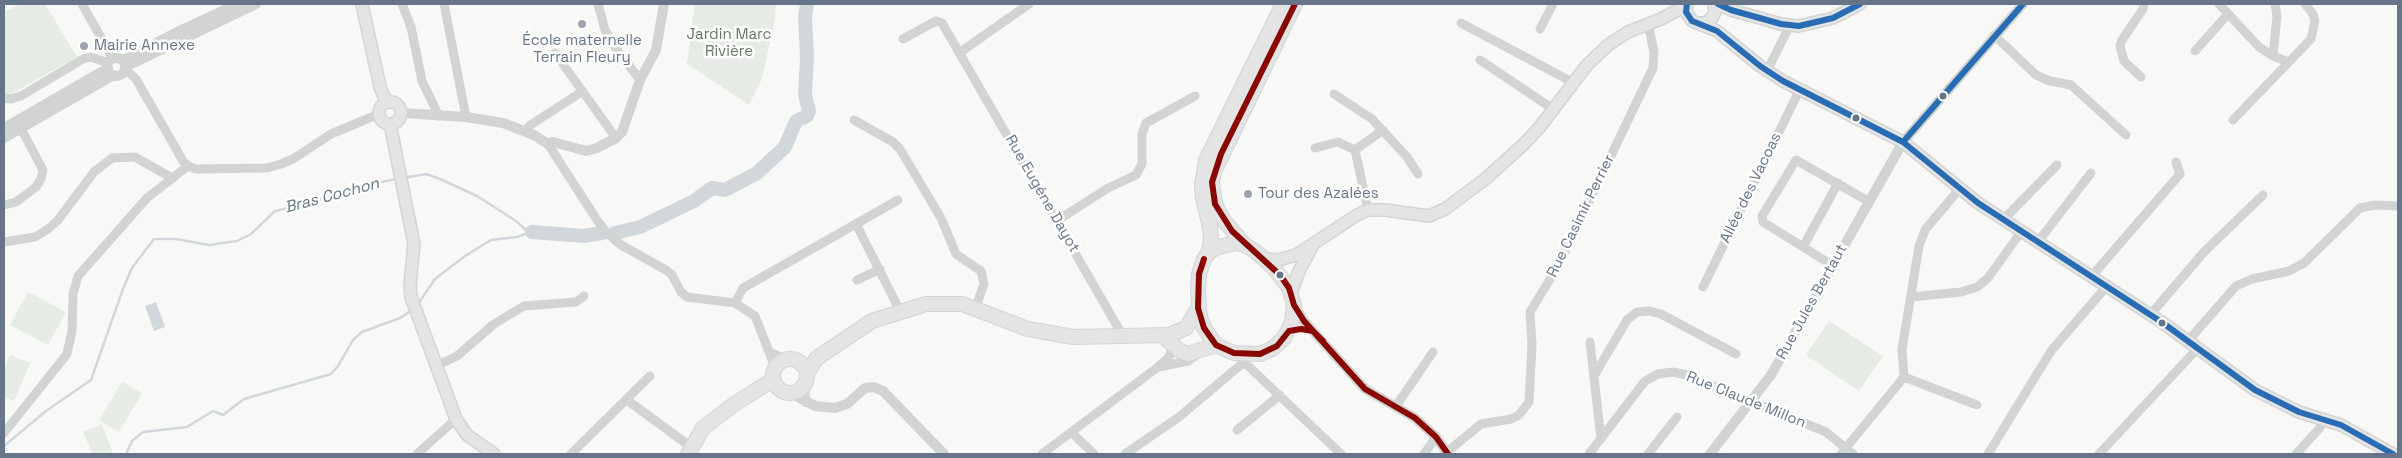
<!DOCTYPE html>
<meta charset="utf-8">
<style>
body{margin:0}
#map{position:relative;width:2402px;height:458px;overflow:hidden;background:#f8f8f7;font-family:"Space Grotesk",sans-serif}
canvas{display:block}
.frame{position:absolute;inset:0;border:5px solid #677588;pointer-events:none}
</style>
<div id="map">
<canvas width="2402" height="458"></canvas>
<div class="frame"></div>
</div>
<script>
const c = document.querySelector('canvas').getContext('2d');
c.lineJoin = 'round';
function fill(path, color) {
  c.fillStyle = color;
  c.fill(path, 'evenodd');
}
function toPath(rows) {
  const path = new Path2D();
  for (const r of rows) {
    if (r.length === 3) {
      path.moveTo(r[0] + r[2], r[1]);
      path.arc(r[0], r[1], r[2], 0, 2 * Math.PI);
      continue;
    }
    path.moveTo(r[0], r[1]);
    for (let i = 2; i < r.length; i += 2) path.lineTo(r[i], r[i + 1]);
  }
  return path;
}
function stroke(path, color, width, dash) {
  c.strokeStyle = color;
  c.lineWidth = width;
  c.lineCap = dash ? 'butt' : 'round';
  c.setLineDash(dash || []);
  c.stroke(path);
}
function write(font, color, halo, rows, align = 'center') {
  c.font = font + ' "Space Grotesk",sans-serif';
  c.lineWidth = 5;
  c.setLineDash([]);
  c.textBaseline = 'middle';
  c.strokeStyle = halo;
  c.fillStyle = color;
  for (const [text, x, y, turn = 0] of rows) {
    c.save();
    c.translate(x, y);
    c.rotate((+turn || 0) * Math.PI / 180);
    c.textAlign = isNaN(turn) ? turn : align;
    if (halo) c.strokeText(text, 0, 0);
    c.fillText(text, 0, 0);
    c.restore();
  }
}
fill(toPath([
 [21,4,45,4,77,57,13,93,7,94,4,93,4,12],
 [695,4,776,4,775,19,762,79,749,105,687,64],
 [28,292,66,312,48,345,10,325],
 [1829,321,1883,356,1859,391,1806,355],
 [10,355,30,363,14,401,4,397,4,370],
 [122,382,142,393,119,432,99,420],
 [102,424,113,454,93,454,83,432]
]), '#e7ebe5');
fill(toPath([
 [156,302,165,327,154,331,145,306]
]), '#d2d7db');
stroke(toPath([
 [404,178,426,174,440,179,477,196,516,221,527,231,532,232],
 [418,304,435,279,465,256,491,240,517,237,531,232],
 [4,446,46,411,91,380,123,289,132,268,154,239,176,239,209,245,237,241,251,234,275,211,314,202,347,189,396,179],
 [126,454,132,441,143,432,187,427,213,411,223,415,244,399,331,374,338,366,353,340,362,332,400,318,412,310]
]), '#d2d7db', 2.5);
stroke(toPath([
 [532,232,584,236,602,233],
 [615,233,640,227,694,201,712,188,725,190,757,173,785,147,796,121,807,116,809,111,805,95,807,57,805,17,807,4]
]), '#d2d7db', 14);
const secondary = toPath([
 [362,4,380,87,386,102],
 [1687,4,1686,12,1692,21,1717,31,1760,66,1783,81,1903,142,1978,203,2163,323,2255,390,2299,412,2341,425,2393,454],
 [1718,4,1731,10,1781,24,1799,26,1833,18,1860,4],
 [1699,23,1706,23,1712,18,1715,12,1714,4],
 [390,113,11],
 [390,124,414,244,410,285,411,297,456,419,467,435,494,454],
 [1265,259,1278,260,1296,255,1357,215,1368,210,1385,210,1429,216,1445,209,1484,180,1523,145,1539,128,1587,65,1608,45,1628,32,1661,19,1687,5],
 [1291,293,1299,271,1312,247]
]);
const primary = toPath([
 [1237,243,1245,245,1255,251,1273,267,1289,288,1294,305,1292,322,1284,338,1272,349,1260,354,1234,353,1216,345,1204,328,1200,317,1198,290,1199,274,1204,259,1209,252,1218,247,1237,243],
 [1162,335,1180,351,1188,354,1216,345],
 [790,376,17],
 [807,373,817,358,872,321,926,304,962,304,1028,329,1073,337,1169,335,1186,328,1198,308],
 [688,454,703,428,733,405,774,379]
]);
const trunk = toPath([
 [1245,245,1224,221,1215,204,1212,182,1214,172,1295,4],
 [1209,252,1211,239,1210,227,1203,198,1202,185,1206,160,1283,4]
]);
stroke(secondary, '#d3d5d6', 14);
stroke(primary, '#d3d4d6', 16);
stroke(trunk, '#d3d4d5', 16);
stroke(toPath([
 [82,4,113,59],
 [402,4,411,27,422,81,439,116],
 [444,4,466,117],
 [598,4,605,30,614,46,640,80],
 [2219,4,2259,47,2273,56,2288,62],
 [1461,23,1574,83],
 [1540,29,1553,4],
 [1994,35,2036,75,2050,81,2071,85,2126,135],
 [903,39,936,21,942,23,1123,336],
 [2195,51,2228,14],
 [555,53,616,138],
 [959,53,1029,4],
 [2273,56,2277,16,2275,4],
 [1480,60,1553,109],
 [125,69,136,79,183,161,188,166,196,169,267,168,281,164,293,159,331,134,379,114],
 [1767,71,1790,25],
 [2141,77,2124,61,2120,46,2122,40,2143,9,2144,4],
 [1334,94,1372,119,1407,157,1418,174],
 [4,98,11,99,21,96,83,59,91,57,108,63],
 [854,120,893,142,900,149,941,218,956,254,981,271,984,284,975,309],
 [2233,120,2311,39,2315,21,2313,14,2305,4],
 [526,131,529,126,583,91],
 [548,144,597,220,607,233,621,245,666,270,672,275,681,292,687,297,735,303,755,316,775,367],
 [1315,148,1338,142,1355,150],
 [4,205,16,202,36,187,41,179,43,170,18,123],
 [1368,210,1355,150,1383,130],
 [1058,220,1108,188,1136,175,1142,164,1142,134,1146,123,1195,96],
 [2003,220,2057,165],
 [856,224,900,311],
 [4,242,35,237,48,229,58,220,94,172,112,158,135,157,172,178],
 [2037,243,2091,173],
 [1803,247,1838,183],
 [1832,265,1763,222,1762,216,1796,160,1868,201],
 [2091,277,2180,174,2176,162],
 [857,280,880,269],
 [1703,287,1800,89],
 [1911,297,1961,292,1977,287,1988,278,2021,232],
 [735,303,743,288,898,200],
 [2150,315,2204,252,2263,195],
 [2188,341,2236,286,2252,279,2289,271,2304,263,2360,208,2375,205,2398,206],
 [1590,342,1601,439],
 [771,353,785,359],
 [1244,362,1341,454],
 [436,366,457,356,494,324,524,306,576,302,584,296],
 [1159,367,1188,361,1198,354],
 [1594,376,1627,320,1637,312,1649,311,1661,314,1736,354],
 [1904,377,1977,405],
 [627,400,691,447],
 [1396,406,1433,352],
 [1237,430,1280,395],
 [4,433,67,354,72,331,73,294,78,276,147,198,188,166],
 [1072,433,1094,454],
 [1447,452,1481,424,1511,419,1519,415,1529,402,1532,345,1530,312,1558,266,1653,68,1654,52,1648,23],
 [417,454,456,419],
 [571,454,650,376],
 [1042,454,1158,367,1169,357,1175,342],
 [1125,454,1179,417,1244,362],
 [1424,454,1436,437],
 [1589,454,1645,381,1658,374,1673,372,1687,375,1826,432,1853,454],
 [1648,454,1677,417],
 [1841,454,1904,377,1902,349,1919,246,1925,230,1960,188],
 [1988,454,2051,351,2106,287],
 [2099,454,2198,348],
 [2296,454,2319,429,2324,419]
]), '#d2d3d3', 9);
stroke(toPath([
 [116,67,9],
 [122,60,130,57,179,31,238,4],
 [125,67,256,4],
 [402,113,466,117,503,123,534,135,548,144,553,142,586,151,597,148,616,138,622,132,640,80,656,50,664,4],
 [4,128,108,68],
 [4,138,114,75],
 [1294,305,1304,321,1365,389,1415,418,1436,437,1448,454],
 [803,387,806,402],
 [791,393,815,406,835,408,847,404,865,388,874,387,883,391,944,454],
 [1710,454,1771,375,1903,142,2023,4]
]), '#d2d3d3', 10);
stroke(secondary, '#e4e4e4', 11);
stroke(primary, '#e4e4e4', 14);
stroke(trunk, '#e4e4e4', 14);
stroke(toPath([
 [1687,4,1686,12,1692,21,1717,31,1760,66,1783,81,1903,142,1978,203,2163,323,2255,390,2299,412,2341,425,2393,454],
 [1718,4,1731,10,1781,24,1799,26,1833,18,1860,4],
 [1903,142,2023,4]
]), '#286db4', 6);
stroke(toPath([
 [1295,4,1221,154,1212,182,1215,204,1232,231,1280,275,1289,288,1294,305,1304,321,1365,389,1415,418,1436,437,1448,454],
 [1204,259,1199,274,1198,308,1204,328,1216,345,1234,353,1260,354,1277,346,1289,331,1301,329,1313,331,1323,341]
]), '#890700', 6);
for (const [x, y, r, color] of [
 [582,24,5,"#9aa3af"],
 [84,46,5,"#9aa3af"],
 [1943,96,4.5,"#677588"],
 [1856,118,4.5,"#677588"],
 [1248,194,5,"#9aa3af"],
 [1280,275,4.5,"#677588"],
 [2162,323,4.5,"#677588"]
]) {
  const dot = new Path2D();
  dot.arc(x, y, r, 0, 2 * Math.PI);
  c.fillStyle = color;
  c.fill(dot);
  stroke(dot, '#fff', 2);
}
write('15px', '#647a62', '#fff', [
 ["Jardin Marc",729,35],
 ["Rivière",729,52]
]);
write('15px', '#677588', '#fff', [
 ["École maternelle",582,41,"center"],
 ["Terrain Fleury",582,58,"center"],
 ["Mairie Annexe",94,46],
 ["Tour des Azalées",1258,194]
], 'left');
write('15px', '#677588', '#fff', [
 ["Allée des Vacoas",1751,188,-64],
 ["Rue Eugéne Dayot",1042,194,60],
 ["Rue Casimir Perrier",1581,216,-64],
 ["Rue Jules Bertaut",1812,302,-61],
 ["Rue Claude Millon",1746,400,22]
]);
write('italic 16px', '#637683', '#fff', [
 ["Bras Cochon",332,196,-15]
]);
</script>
